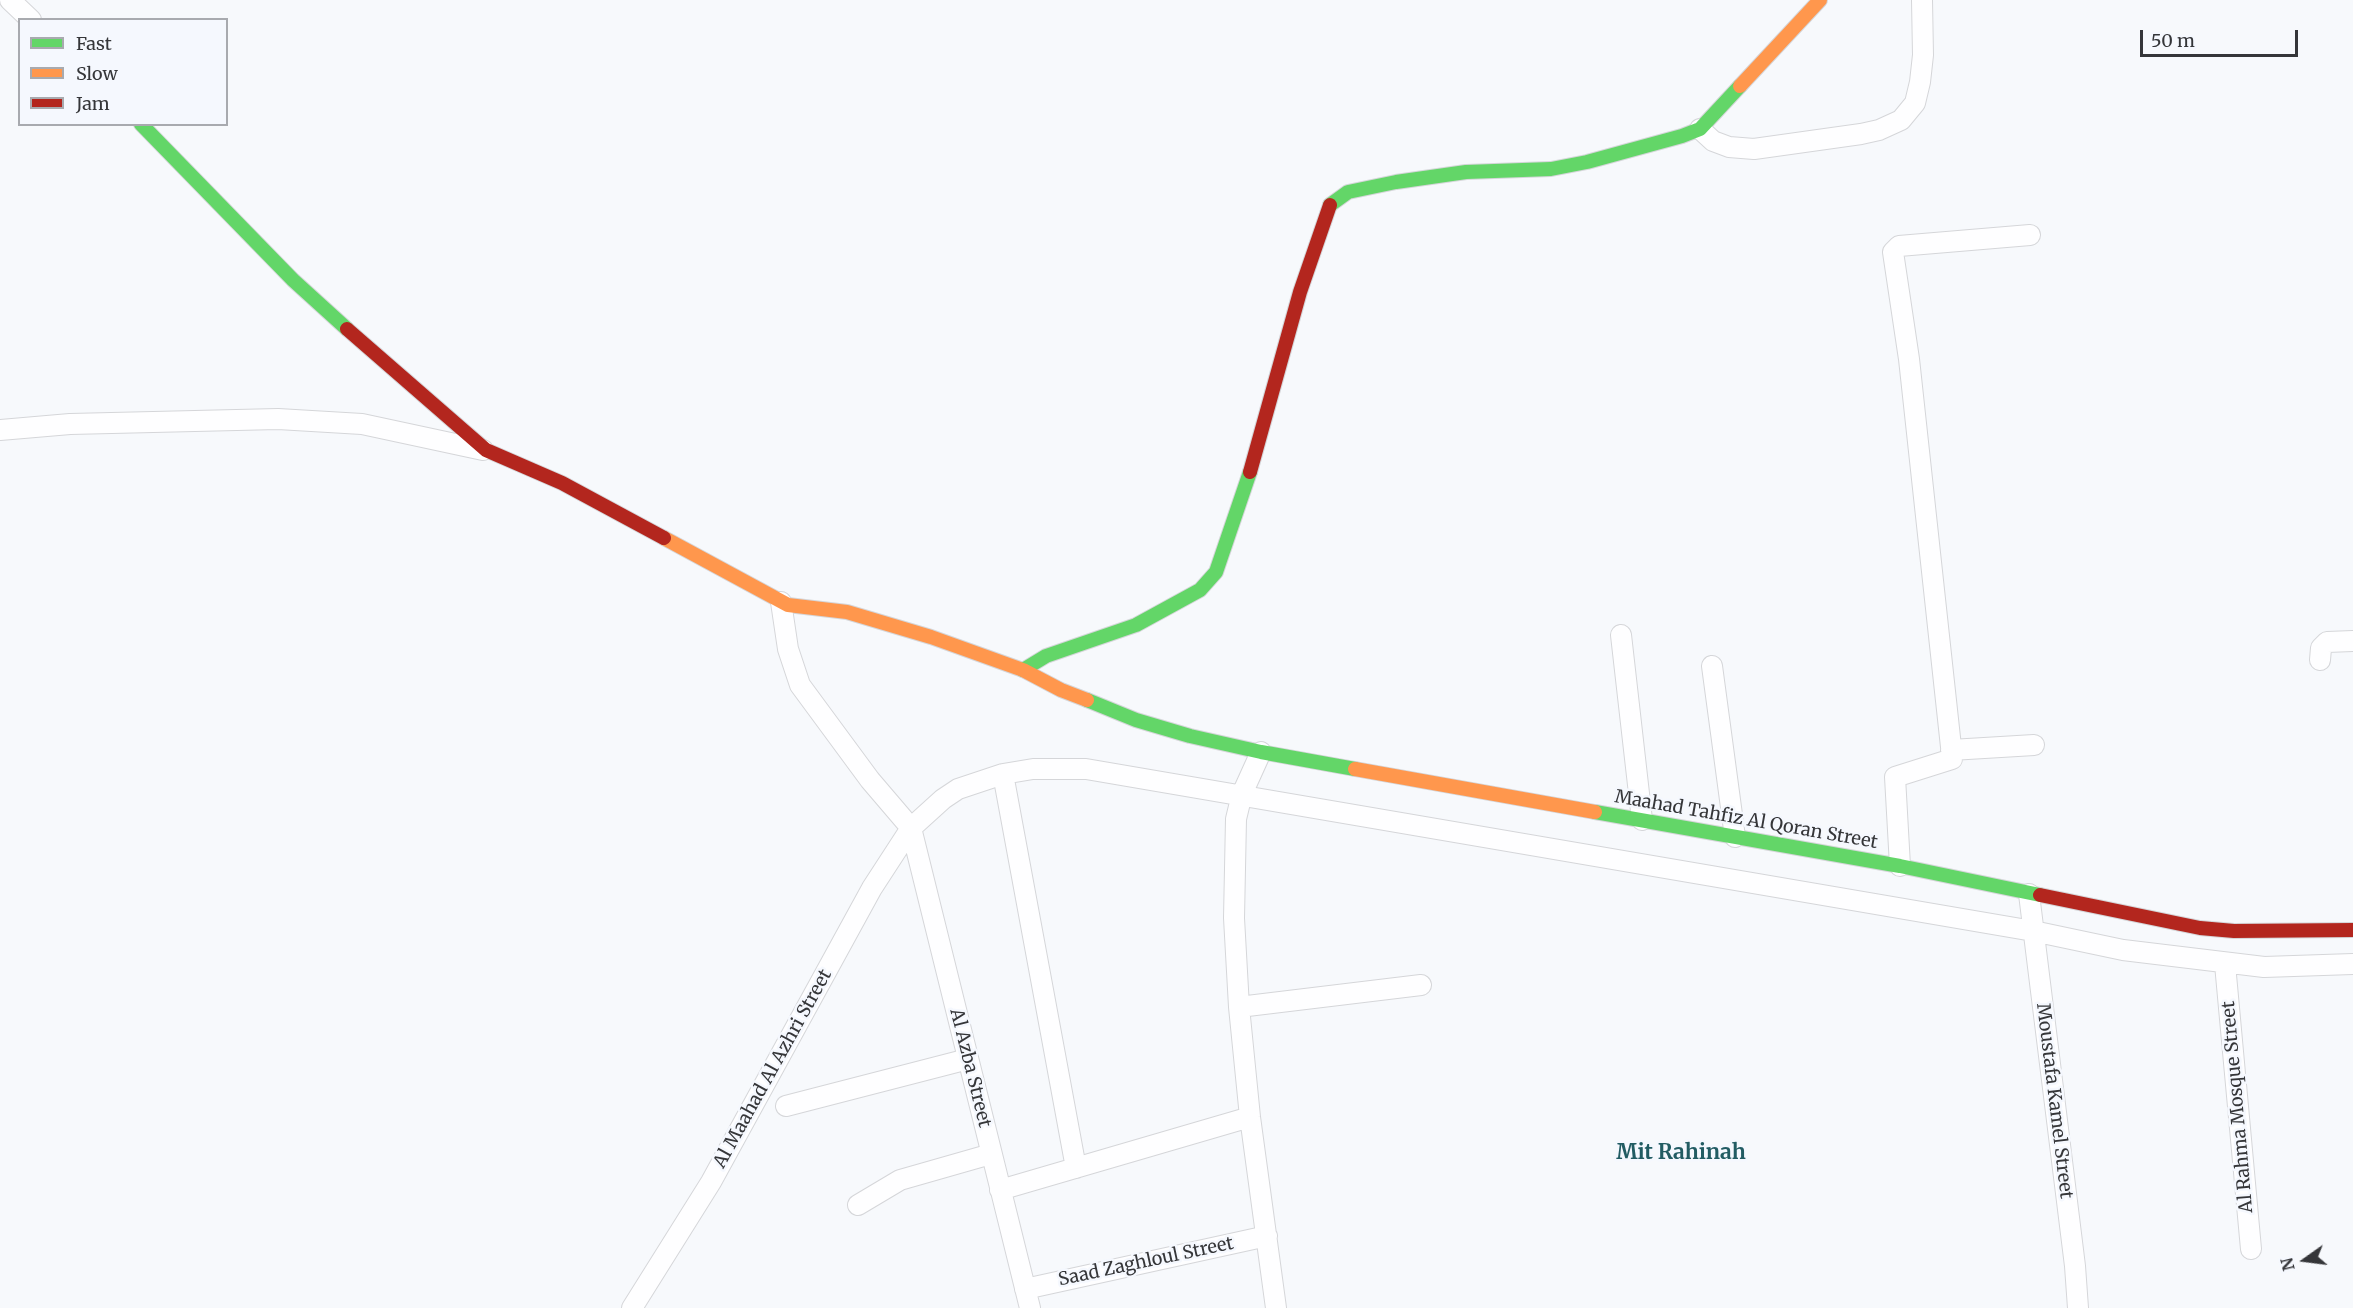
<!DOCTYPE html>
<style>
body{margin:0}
#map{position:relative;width:2353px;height:1308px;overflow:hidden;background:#f7f9fc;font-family:Merriweather,serif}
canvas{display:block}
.legend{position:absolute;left:18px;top:18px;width:210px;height:108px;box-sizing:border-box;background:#f5f8fe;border:2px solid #a8aaaf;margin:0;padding:8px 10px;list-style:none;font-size:18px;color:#353639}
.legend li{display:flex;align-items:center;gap:12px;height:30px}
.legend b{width:30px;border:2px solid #a8aaaf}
.north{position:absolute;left:2275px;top:1230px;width:60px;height:60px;-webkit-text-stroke:4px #f5f8fe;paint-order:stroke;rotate:256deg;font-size:16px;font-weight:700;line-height:24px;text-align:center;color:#353639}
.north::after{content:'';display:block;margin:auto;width:21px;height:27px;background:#353639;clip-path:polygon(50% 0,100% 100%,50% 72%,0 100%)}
.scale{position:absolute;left:2140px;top:30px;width:158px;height:27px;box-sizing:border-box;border:3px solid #353639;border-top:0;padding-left:8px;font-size:18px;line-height:21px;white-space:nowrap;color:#353639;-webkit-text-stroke:4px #f5f8fe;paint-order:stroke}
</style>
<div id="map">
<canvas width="2353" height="1308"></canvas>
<ul class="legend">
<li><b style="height:8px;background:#63d668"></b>Fast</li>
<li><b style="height:8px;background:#ff974d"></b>Slow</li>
<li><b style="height:8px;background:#b3261e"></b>Jam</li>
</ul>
<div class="north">N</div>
<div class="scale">50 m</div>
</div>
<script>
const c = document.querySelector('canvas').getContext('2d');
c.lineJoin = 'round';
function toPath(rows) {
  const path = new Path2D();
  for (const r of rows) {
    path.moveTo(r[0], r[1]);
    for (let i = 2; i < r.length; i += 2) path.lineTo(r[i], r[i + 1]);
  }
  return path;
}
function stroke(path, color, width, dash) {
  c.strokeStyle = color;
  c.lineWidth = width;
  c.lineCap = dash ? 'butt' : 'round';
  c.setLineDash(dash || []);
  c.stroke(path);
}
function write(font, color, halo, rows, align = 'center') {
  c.font = font + ' Merriweather,serif';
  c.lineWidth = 5;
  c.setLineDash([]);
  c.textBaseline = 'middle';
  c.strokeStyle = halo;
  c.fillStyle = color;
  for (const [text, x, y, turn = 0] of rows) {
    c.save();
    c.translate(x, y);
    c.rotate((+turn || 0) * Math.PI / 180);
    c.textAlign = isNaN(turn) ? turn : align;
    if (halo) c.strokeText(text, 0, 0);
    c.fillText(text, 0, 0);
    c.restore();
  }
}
const street = toPath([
 [10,0,31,20],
 [1700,129,1713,141,1729,147,1754,149,1861,134,1879,130,1901,120,1915,103,1920,82,1923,55,1922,0],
 [0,430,70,424,278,419,362,424,483,450],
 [781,602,788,649,800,685,870,780,911,828,1030,1308],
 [1621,635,1642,820],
 [2320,660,2321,648,2327,642,2353,641],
 [1712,666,1735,837],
 [1951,750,2034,745],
 [1261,752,1242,794,1236,819,1234,918,1239,1007,1250,1117,1276,1308],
 [1003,774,1076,1168],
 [1900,866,1895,777,1952,759,1952,756,1909,359,1893,252,1899,246,2030,235],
 [2029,894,2075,1266,2078,1308],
 [2225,964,2251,1249],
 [1239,1007,1421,985],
 [786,1106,968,1059],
 [1000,1190,1250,1117],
 [858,1205,900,1180,991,1154],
 [1025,1289,1267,1236],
 [632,1308,711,1182,872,888,911,828,943,799,958,789,1003,774,1033,769,1086,769,2033,931,2123,950,2264,967,2353,964]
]);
const fast = toPath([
 [141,124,293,280,347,329],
 [1330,205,1348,192,1396,182,1466,172,1551,169,1587,162,1682,136,1700,129,1740,86],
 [1023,670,1046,656,1136,625,1200,590,1216,572,1250,472],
 [1087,700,1136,720,1190,736,1261,752,1355,769],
 [1595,812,1900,866,2040,895]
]);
const slow = toPath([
 [1740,86,1820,0],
 [664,538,788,605,847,612,931,637,1023,670,1061,690,1087,700],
 [1355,769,1595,812]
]);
const jam = toPath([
 [347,329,486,450,562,483,664,538],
 [1250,472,1300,292,1330,205],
 [2040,895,2200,928,2234,931,2353,930]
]);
stroke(street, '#d5d6d9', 22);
stroke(fast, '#d5d6d9', 16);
stroke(slow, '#d5d6d9', 16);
stroke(jam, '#d5d6d9', 16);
stroke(street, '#fefeff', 20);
stroke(fast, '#63d668', 14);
stroke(slow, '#ff974d', 14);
stroke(jam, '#b3261e', 14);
write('18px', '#353639', '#f5f8fe', [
 ["Maahad Tahfiz Al Qoran Street",1746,820,10],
 ["Al Azba Street",970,1068,76],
 ["Al Maahad Al Azhri Street",773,1069,-61],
 ["Moustafa Kamel Street",2054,1101,83],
 ["Al Rahma Mosque Street",2238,1107,-95],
 ["Saad Zaghloul Street",1146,1262,-12]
]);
write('bold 21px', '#225c63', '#f5f8fe', [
 ["Mit Rahinah",1681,1153]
]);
</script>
